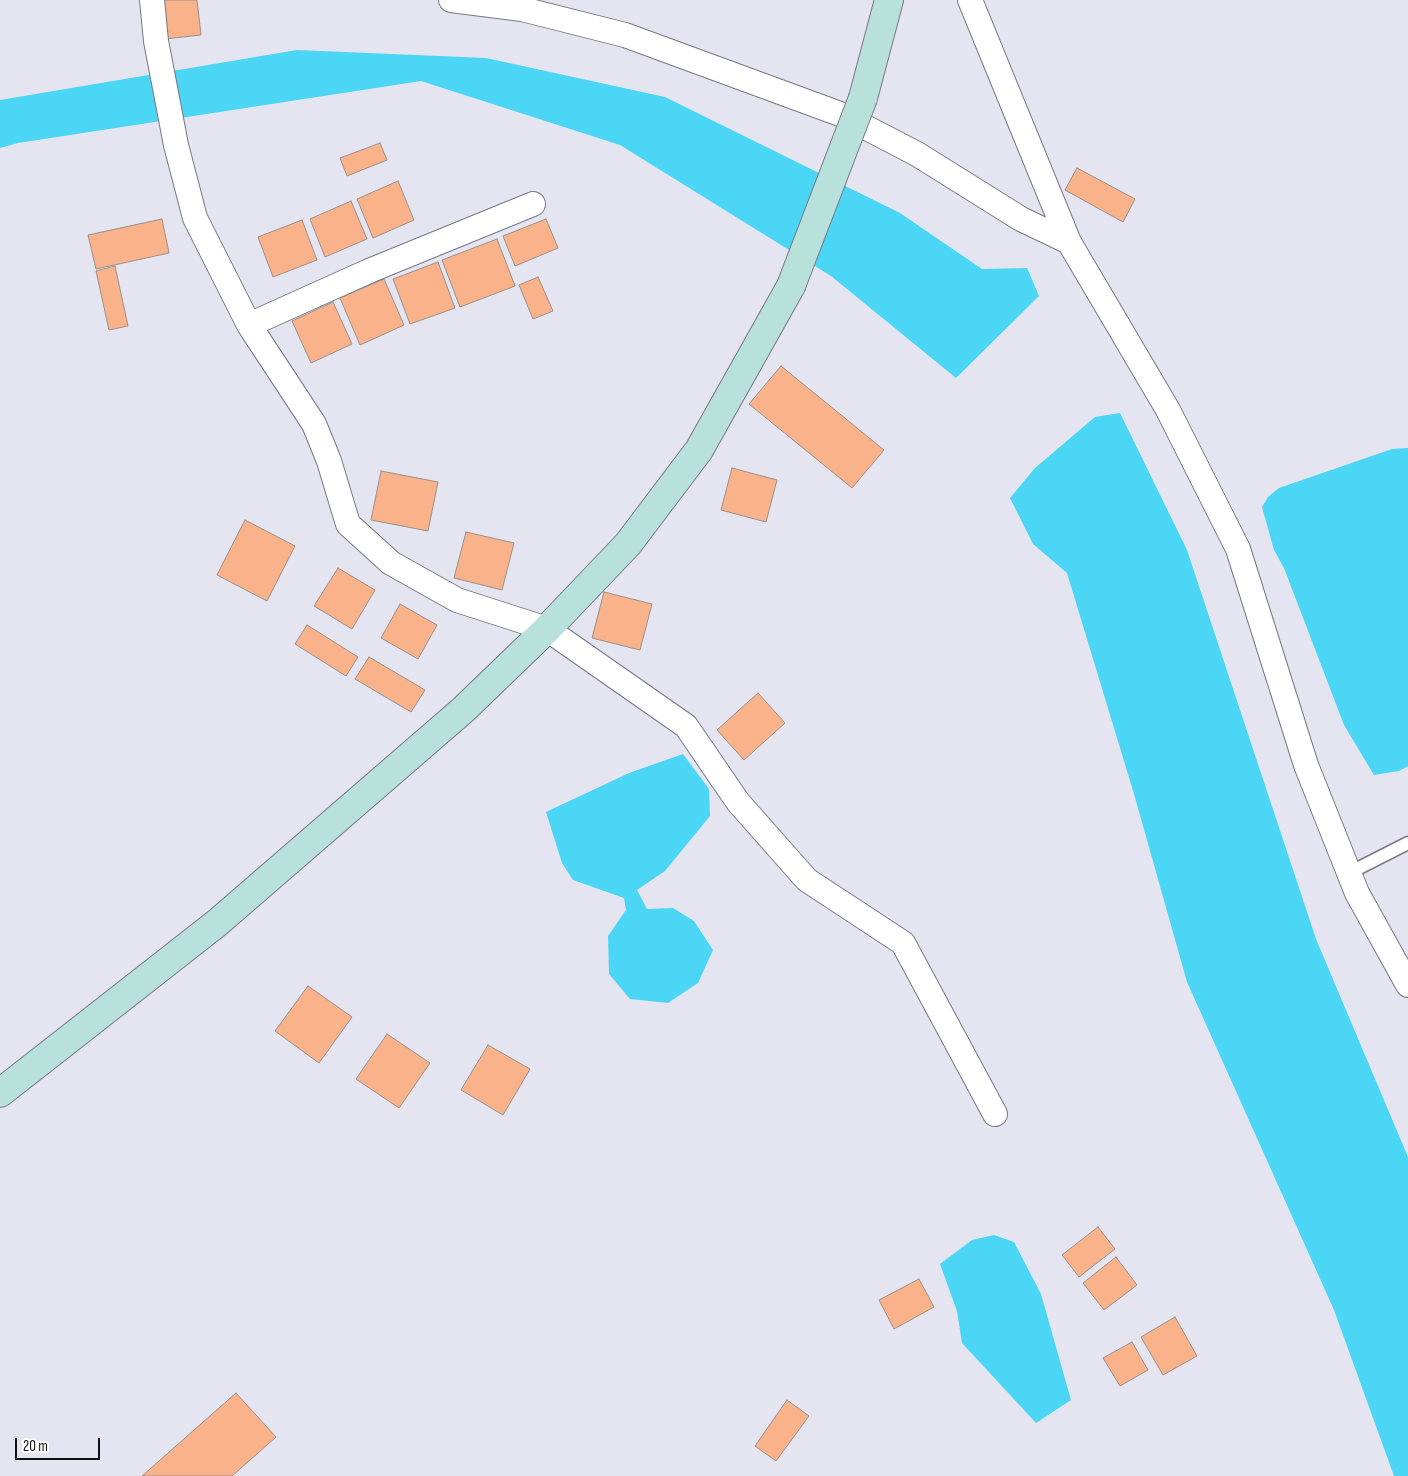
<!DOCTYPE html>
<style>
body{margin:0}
#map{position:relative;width:1408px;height:1476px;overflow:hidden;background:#e4e5f1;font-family:"Sofia Sans Condensed",sans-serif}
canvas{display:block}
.scale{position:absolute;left:15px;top:1438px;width:85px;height:22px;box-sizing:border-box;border:2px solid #101014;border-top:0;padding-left:6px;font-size:15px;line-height:18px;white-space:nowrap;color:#101014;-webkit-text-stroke:4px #fff;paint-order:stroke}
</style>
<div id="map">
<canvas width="1408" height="1476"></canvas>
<div class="scale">20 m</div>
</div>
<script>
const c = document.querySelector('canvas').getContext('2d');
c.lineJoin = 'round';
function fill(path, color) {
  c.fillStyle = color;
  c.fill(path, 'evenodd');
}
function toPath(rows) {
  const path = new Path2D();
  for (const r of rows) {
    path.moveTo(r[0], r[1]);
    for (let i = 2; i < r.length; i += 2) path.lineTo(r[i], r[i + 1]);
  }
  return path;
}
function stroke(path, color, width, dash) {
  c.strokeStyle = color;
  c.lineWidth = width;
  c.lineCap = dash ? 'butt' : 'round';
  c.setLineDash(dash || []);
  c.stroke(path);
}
fill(toPath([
 [297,50,486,58,665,97,900,213,982,269,1027,268,1039,296,956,378,831,276,620,145,421,81,18,143,0,148,0,100],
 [1120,413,1187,550,1316,939,1408,1157,1408,1476,1394,1476,1334,1310,1187,982,1134,794,1067,573,1033,544,1010,498,1035,468,1095,417],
 [1408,448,1408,766,1399,771,1374,775,1344,725,1284,568,1274,550,1262,507,1268,497,1279,488,1392,449],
 [683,754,709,789,710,816,665,871,637,890,647,909,673,908,694,921,713,950,698,983,668,1003,630,999,609,974,608,936,626,910,624,898,573,880,562,863,546,812,629,773],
 [994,1235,1014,1242,1041,1294,1071,1400,1036,1423,962,1343,957,1311,940,1264,972,1240]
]), '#4ad6f4');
const building = toPath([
 [161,0,197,0,201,35,165,39,161,0],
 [380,143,387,160,347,176,340,158,380,143],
 [1077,168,1135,199,1123,222,1065,190,1077,168],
 [398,181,414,220,373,238,357,199,398,181],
 [351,201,367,239,325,257,310,219,351,201],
 [162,219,169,253,96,269,88,235,162,219],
 [546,219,558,248,515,266,503,236,546,219],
 [302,220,317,260,273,277,258,237,302,220],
 [497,239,515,286,460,307,442,260,497,239],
 [438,262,455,308,410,324,393,279,438,262],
 [115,266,128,326,109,330,96,271,115,266],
 [538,277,553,311,533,319,519,285,538,277],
 [384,279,404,325,360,345,340,298,384,279],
 [333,302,352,344,311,363,292,321,333,302],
 [781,366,884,450,852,488,749,404,781,366],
 [732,468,777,480,766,522,721,510,732,468],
 [381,471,438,482,428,531,371,520,381,471],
 [245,520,295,546,267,601,217,575,245,520],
 [466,532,514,543,502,590,454,578,466,532],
 [338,568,375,590,352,629,314,606,338,568],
 [604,592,652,604,640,650,592,638,604,592],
 [400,604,437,625,418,659,381,638,400,604],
 [307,625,358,657,346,676,295,644,307,625],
 [369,657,425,690,411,712,355,679,369,657],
 [758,693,785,723,744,760,717,730,758,693],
 [308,986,352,1017,319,1063,275,1031,308,986],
 [387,1034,430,1063,399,1108,356,1079,387,1034],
 [488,1045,530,1069,503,1115,461,1090,488,1045],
 [1098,1227,1115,1249,1079,1277,1062,1255,1098,1227],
 [1116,1257,1137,1285,1104,1310,1083,1283,1116,1257],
 [919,1279,934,1307,894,1329,879,1300,919,1279],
 [1175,1317,1197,1356,1163,1375,1141,1337,1175,1317],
 [1132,1342,1148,1370,1120,1386,1103,1358,1132,1342],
 [236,1393,276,1437,232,1476,142,1476,236,1393],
 [787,1400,809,1416,776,1461,755,1446,787,1400]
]);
fill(building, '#f9b289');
stroke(building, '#9a8f89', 1);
const service = toPath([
 [1349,873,1408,843]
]);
const minor = toPath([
 [152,0,156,41,176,145,195,218,249,325,314,424,329,461,348,524,391,563,457,600,547,629,686,726,738,802,807,880,903,943,995,1114],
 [451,0,522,9,625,35,840,114,917,154,1021,219,1069,242],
 [970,0,1069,242,1168,410,1238,549,1306,765,1357,893,1408,985],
 [249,325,369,271,533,204]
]);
const secondary = toPath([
 [863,98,889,0],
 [0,1093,217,923,463,710,547,629,628,544,699,450,791,286]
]);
stroke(service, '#777883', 15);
stroke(minor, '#777883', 26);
stroke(secondary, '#777883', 30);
stroke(service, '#fff', 12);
stroke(minor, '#fff', 24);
stroke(secondary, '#b9e1dc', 28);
const secondaryBridge = toPath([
 [791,286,863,98]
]);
stroke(secondaryBridge, '#777883', 30, []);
stroke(secondaryBridge, '#b9e1dc', 28);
</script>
